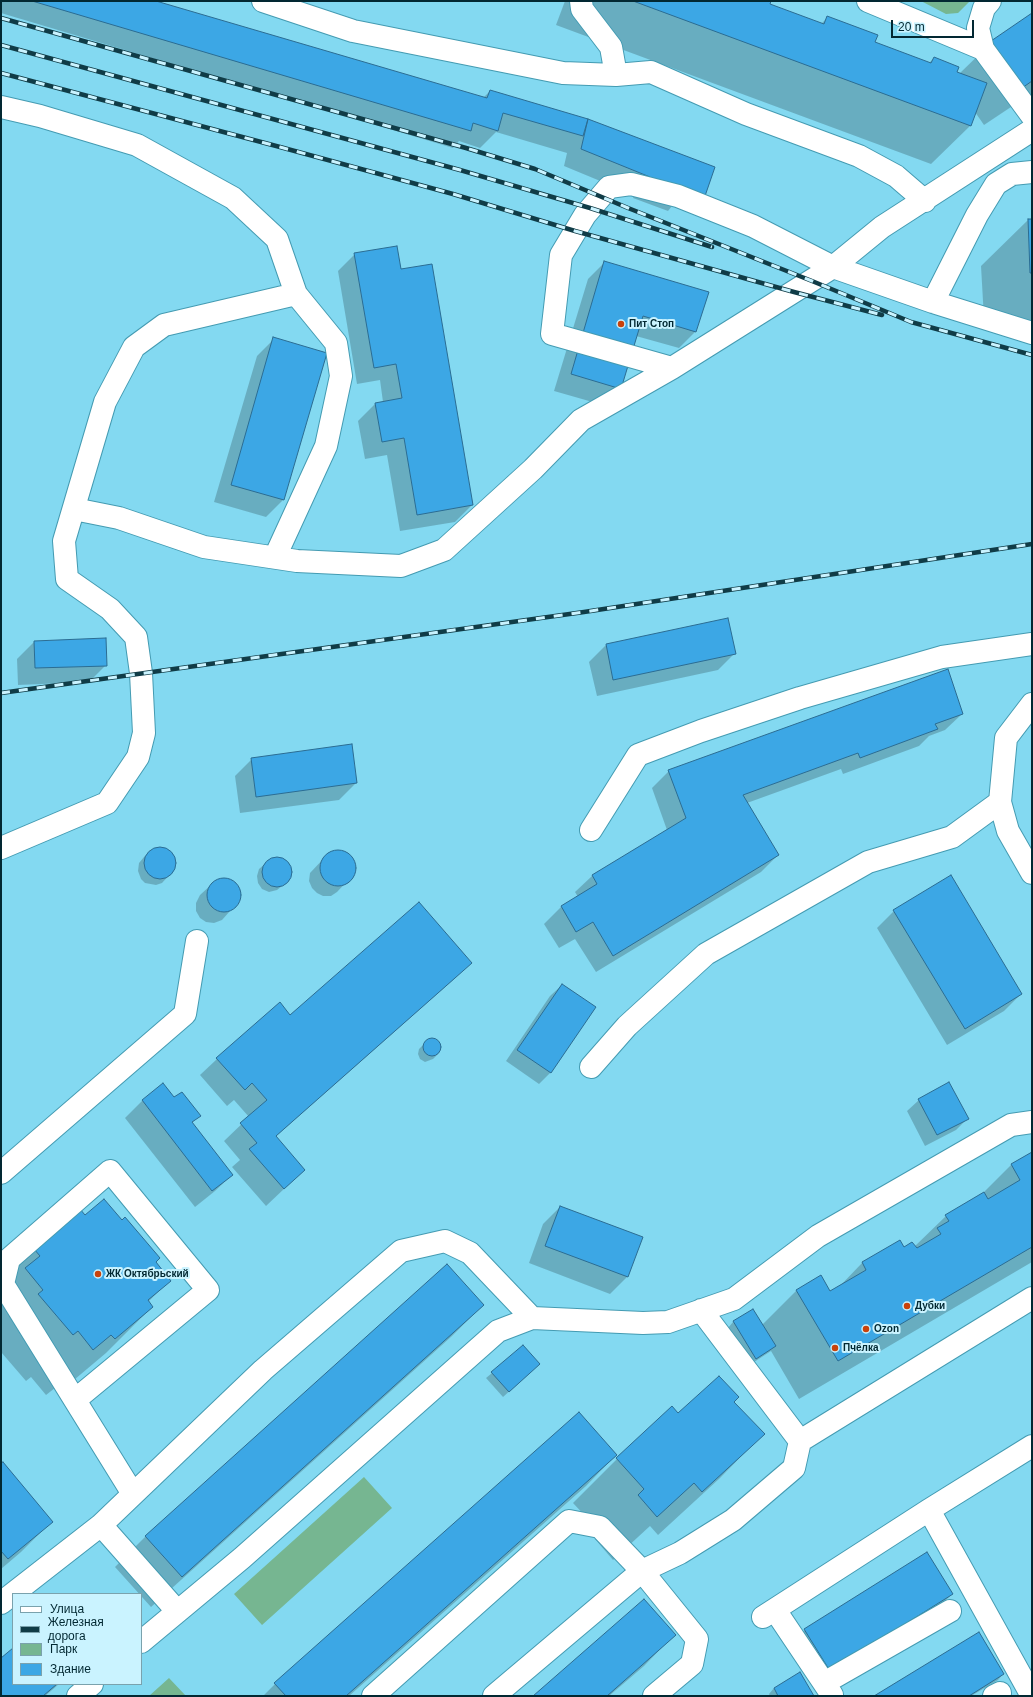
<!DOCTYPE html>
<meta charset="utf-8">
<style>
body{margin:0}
#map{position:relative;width:1033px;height:1697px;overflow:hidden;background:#83d9f1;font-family:Helvetica,sans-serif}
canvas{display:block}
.frame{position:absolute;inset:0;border:2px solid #022832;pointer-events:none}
.legend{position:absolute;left:12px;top:1593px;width:130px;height:92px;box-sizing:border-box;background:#caf3ff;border:1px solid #7aa2ad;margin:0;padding:5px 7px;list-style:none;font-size:12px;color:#022832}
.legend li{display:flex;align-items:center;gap:8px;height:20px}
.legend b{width:20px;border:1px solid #7aa2ad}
.scale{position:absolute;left:891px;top:20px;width:83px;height:18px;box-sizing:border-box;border:2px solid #022832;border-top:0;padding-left:5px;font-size:12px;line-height:14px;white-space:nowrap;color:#022832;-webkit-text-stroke:3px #caf3ff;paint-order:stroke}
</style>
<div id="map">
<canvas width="1033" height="1697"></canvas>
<div class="frame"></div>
<ul class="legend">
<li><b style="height:5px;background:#fff"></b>Улица</li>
<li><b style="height:5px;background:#103c47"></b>Железная дорога</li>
<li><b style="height:11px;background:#76b691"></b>Парк</li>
<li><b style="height:11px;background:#3ca7e5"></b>Здание</li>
</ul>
<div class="scale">20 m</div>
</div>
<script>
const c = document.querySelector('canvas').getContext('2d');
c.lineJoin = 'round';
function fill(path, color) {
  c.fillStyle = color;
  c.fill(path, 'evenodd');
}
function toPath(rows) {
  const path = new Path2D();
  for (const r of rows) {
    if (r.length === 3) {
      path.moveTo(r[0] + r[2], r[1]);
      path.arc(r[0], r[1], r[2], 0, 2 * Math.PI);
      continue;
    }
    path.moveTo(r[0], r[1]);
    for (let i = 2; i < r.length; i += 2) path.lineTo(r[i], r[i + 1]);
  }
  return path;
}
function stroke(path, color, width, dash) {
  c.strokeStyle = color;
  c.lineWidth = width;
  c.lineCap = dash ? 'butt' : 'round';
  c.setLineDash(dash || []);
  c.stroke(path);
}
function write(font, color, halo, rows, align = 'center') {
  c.font = font + ' Helvetica,sans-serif';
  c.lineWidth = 4;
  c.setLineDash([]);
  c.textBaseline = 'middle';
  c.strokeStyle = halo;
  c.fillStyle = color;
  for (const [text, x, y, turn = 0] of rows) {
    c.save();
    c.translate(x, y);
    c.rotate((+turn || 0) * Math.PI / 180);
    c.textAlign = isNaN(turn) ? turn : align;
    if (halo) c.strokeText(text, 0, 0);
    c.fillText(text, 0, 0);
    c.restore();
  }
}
fill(toPath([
 [921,1,970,1,958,13,946,14],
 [364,1477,392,1508,262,1625,234,1594],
 [169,1678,186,1696,149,1696]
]), '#76b691');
fill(toPath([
 [1,1,152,1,483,98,490,91,588,120,704,195,687,212,672,206,668,211,633,198,634,195,564,166,567,153,496,132,480,148,459,141,453,148,1,13],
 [565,1,770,1,769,5,821,24,827,18,874,43,929,63,934,58,959,74,992,42,1032,14,1032,93,984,125,975,112,970,126,931,164,556,25],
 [1028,220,1032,220,1032,328,984,319,981,266],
 [355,254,400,270,472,505,455,522,400,531,387,455,365,459,358,421,375,404,383,402,380,380,357,384,338,271],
 [605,262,696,331,679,348,636,336,620,388,603,405,554,391,588,279],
 [274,339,326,354,283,500,266,517,214,502,257,356],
 [727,619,735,653,718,670,597,696,589,662,606,645],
 [34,642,106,665,89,682,18,685,17,659],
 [962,714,945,730,929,736,919,746,843,774,841,769,747,803,778,855,761,872,596,972,575,939,559,948,544,924,561,907,578,897,575,892,592,876,667,830,652,788,669,771],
 [351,745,356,783,339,800,240,813,235,776,252,759],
 [157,848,164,848,171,852,174,858,175,865,173,871,162,883,156,885,145,883,141,879,138,871,139,863,144,857,150,851],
 [339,851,346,853,352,858,355,865,354,874,337,892,331,896,323,896,317,893,312,888,309,881,310,873,326,856,332,852],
 [272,858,279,858,285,860,289,866,291,873,288,880,282,886,277,890,269,892,262,889,258,883,257,876,259,869],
 [223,879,235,883,239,889,240,896,238,902,222,920,214,923,206,922,200,918,196,911,196,903,200,895,212,884,217,880],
 [894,911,1021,994,1004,1011,947,1045,877,928],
 [470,963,453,980,275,1137,304,1170,266,1206,232,1167,240,1160,224,1141,249,1117,234,1100,227,1106,200,1075,217,1059,290,1016],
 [562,985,551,1072,539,1084,506,1061,550,996],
 [433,1039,437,1041,441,1048,439,1053,433,1059,425,1062,420,1059,418,1054,419,1049,425,1043],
 [163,1085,174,1099,199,1116,192,1123,232,1175,215,1191,195,1207,125,1118,142,1101],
 [919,1100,968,1118,956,1130,925,1146,907,1111],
 [1032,1153,1032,1262,799,1399,771,1351,751,1364,728,1328,733,1322,753,1310,762,1325,796,1291,830,1292,839,1287,862,1263,899,1241,903,1248,914,1247,946,1216,982,1194,1011,1165],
 [560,1207,642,1237,627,1277,610,1294,529,1263,543,1224],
 [85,1216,154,1262,170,1280,148,1302,152,1307,106,1353,68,1385,64,1381,46,1395,31,1377,26,1381,1,1352,1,1283,34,1249],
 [447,1266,483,1305,452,1336,151,1607,115,1567,145,1537],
 [533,1370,503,1397,486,1378,492,1373],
 [733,1402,763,1434,720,1478,658,1535,650,1526,613,1560,595,1539,601,1533,573,1503,617,1459,672,1408,678,1415],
 [616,1455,586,1486,349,1696,263,1696,275,1684],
 [1,1465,51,1522,21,1552,1,1569],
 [952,1594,946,1600,824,1676,799,1635,805,1630],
 [674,1635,644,1666,609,1696,535,1696],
 [13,1649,13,1684,59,1684,45,1696,1,1696,1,1660],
 [800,1674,813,1696,770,1696,769,1694,774,1688],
 [1003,1674,998,1680,971,1696,876,1696]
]), '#0003');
const building = toPath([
 [32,1,156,1,487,98,490,90,588,119,583,136,503,113,498,131,473,123,471,131,32,1],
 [633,1,771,1,770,4,824,24,827,16,878,35,875,42,931,63,934,57,959,67,957,72,987,83,971,126,633,1],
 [1032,13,1032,81,1022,88,991,41,1032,13],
 [588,119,715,167,705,196,649,181,650,177,581,149,588,119],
 [1028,219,1032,219,1032,273,1030,273,1028,219],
 [397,246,401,269,432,264,473,505,417,515,404,438,382,442,375,403,402,398,396,364,374,368,354,253,397,246],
 [604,261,709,292,696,332,643,316,621,389,571,374,604,261],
 [273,337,327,353,284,500,231,485,273,337],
 [728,618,736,654,613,680,606,644,728,618],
 [106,638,107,666,35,668,34,641,106,638],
 [948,669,963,714,935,724,938,729,860,758,858,753,743,795,779,855,613,956,593,922,576,932,561,906,597,884,592,875,686,818,668,770,948,669],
 [352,744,357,783,256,797,251,758,352,744],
 [160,863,16],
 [338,868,18],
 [277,872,15],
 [951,875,1022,994,965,1029,893,910,951,875],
 [224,895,17],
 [419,902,472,963,276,1136,305,1170,284,1189,249,1149,257,1143,240,1123,267,1100,252,1083,245,1090,216,1058,280,1002,290,1015,419,902],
 [562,984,596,1007,551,1073,517,1050,562,984],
 [432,1047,9],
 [949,1082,969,1119,937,1135,918,1099,949,1082],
 [163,1083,174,1097,182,1092,201,1116,192,1122,233,1175,212,1191,142,1100,163,1083],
 [1032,1152,1032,1247,838,1361,796,1290,821,1275,830,1291,866,1270,862,1262,900,1240,904,1247,912,1242,917,1248,941,1234,937,1228,949,1221,945,1215,984,1192,988,1199,1020,1180,1011,1164,1032,1152],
 [104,1199,122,1220,125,1217,160,1258,156,1262,171,1281,148,1300,153,1307,115,1339,111,1335,93,1350,78,1331,73,1335,38,1294,43,1290,25,1268,40,1256,34,1249,80,1209,85,1215,104,1199],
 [560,1206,643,1237,628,1277,545,1246,560,1206],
 [447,1264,484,1305,182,1577,145,1536,447,1264],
 [753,1309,776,1346,756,1359,733,1321,753,1309],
 [523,1345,540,1364,509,1392,491,1372,523,1345],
 [719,1376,739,1397,734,1402,765,1434,702,1492,694,1483,657,1517,638,1495,644,1489,616,1458,672,1406,678,1413,719,1376],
 [579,1412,617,1455,346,1696,286,1696,274,1683,579,1412],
 [3,1462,53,1522,8,1559,1,1551,1,1463,3,1462],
 [927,1552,953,1594,830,1671,804,1629,927,1552],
 [644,1599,676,1635,607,1696,533,1696,644,1599],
 [979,1632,1004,1674,969,1696,874,1696,979,1632],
 [13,1648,13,1684,57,1684,43,1696,1,1696,1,1658,13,1648],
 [800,1672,814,1696,778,1696,774,1688,800,1672]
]);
fill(building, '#3ca7e5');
stroke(building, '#2b6c92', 1);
const minor = toPath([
 [263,1,353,31,563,73,616,75,651,72,746,114,859,156,896,176,925,201],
 [581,1,582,9,611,47,616,75],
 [868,1,983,49],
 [990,1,984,8,978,28,983,49,1032,116],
 [1,107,40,116,137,145,233,198,277,239,296,294,336,343,341,376,326,446,275,557],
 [933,302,977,215,996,184,1012,174,1032,172],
 [672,368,552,334,561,255,585,215,609,187,631,184,678,196,753,226,833,267,882,227,1032,130],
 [74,509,119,518,204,547,297,561,401,566,444,550,533,469,581,420,672,368,833,267,933,302,1032,333],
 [1032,704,1006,738,1000,802,1008,831,1032,873],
 [591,830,638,755,701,731,800,698,942,657,1032,644],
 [1,848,107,803,138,757,144,733,141,673,136,637,110,609,67,579,64,541,105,402,134,347,164,325,296,294],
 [591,1067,627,1026,706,954,868,862,952,837,1000,802],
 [1,1173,185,1014,197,941],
 [75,1400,208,1290,110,1171,9,1259,3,1284,133,1494],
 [800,1441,1032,1298],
 [929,1510,1032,1696],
 [101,1525,177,1611],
 [1,1603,101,1525,263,1370,401,1251,445,1241,470,1253,532,1318],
 [775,1610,832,1695],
 [763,1617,929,1510,1032,1446],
 [141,1642,242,1558,498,1331,532,1318,643,1323,668,1322,734,1299,818,1236,1011,1125,1032,1122],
 [824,1683,950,1611],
 [78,1696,92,1684],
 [373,1696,569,1521,600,1527,642,1571,680,1553,733,1520,794,1468,800,1441,701,1310],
 [494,1696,642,1571,697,1639,692,1664,654,1696],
 [994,1696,1000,1693]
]);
stroke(minor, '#449bb2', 24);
stroke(minor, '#fff', 22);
const rail = toPath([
 [1,18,466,148,535,169,628,208,812,281,911,322,1032,355],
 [1,45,460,170,590,208,712,247],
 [1,73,280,147,453,194,575,231,794,292,882,315],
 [1,693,584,612,1032,544]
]);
stroke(rail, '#103c47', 4.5);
stroke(rail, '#caf3ff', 3, [9]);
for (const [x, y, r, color] of [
 [621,324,4,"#c9420b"],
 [98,1274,4,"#c9420b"],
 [907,1306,4,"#c9420b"],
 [866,1329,4,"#c9420b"],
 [835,1348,4,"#c9420b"]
]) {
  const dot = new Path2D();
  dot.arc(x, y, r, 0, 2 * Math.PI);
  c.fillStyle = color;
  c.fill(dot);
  stroke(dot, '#caf3ff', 1.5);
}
write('bold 10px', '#022832', '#caf3ff', [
 ["Пит Стоп",629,324],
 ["ЖК Октябрьский",106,1274],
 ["Дубки",915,1306],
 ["Ozon",874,1329],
 ["Пчёлка",843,1348]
], 'left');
</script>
